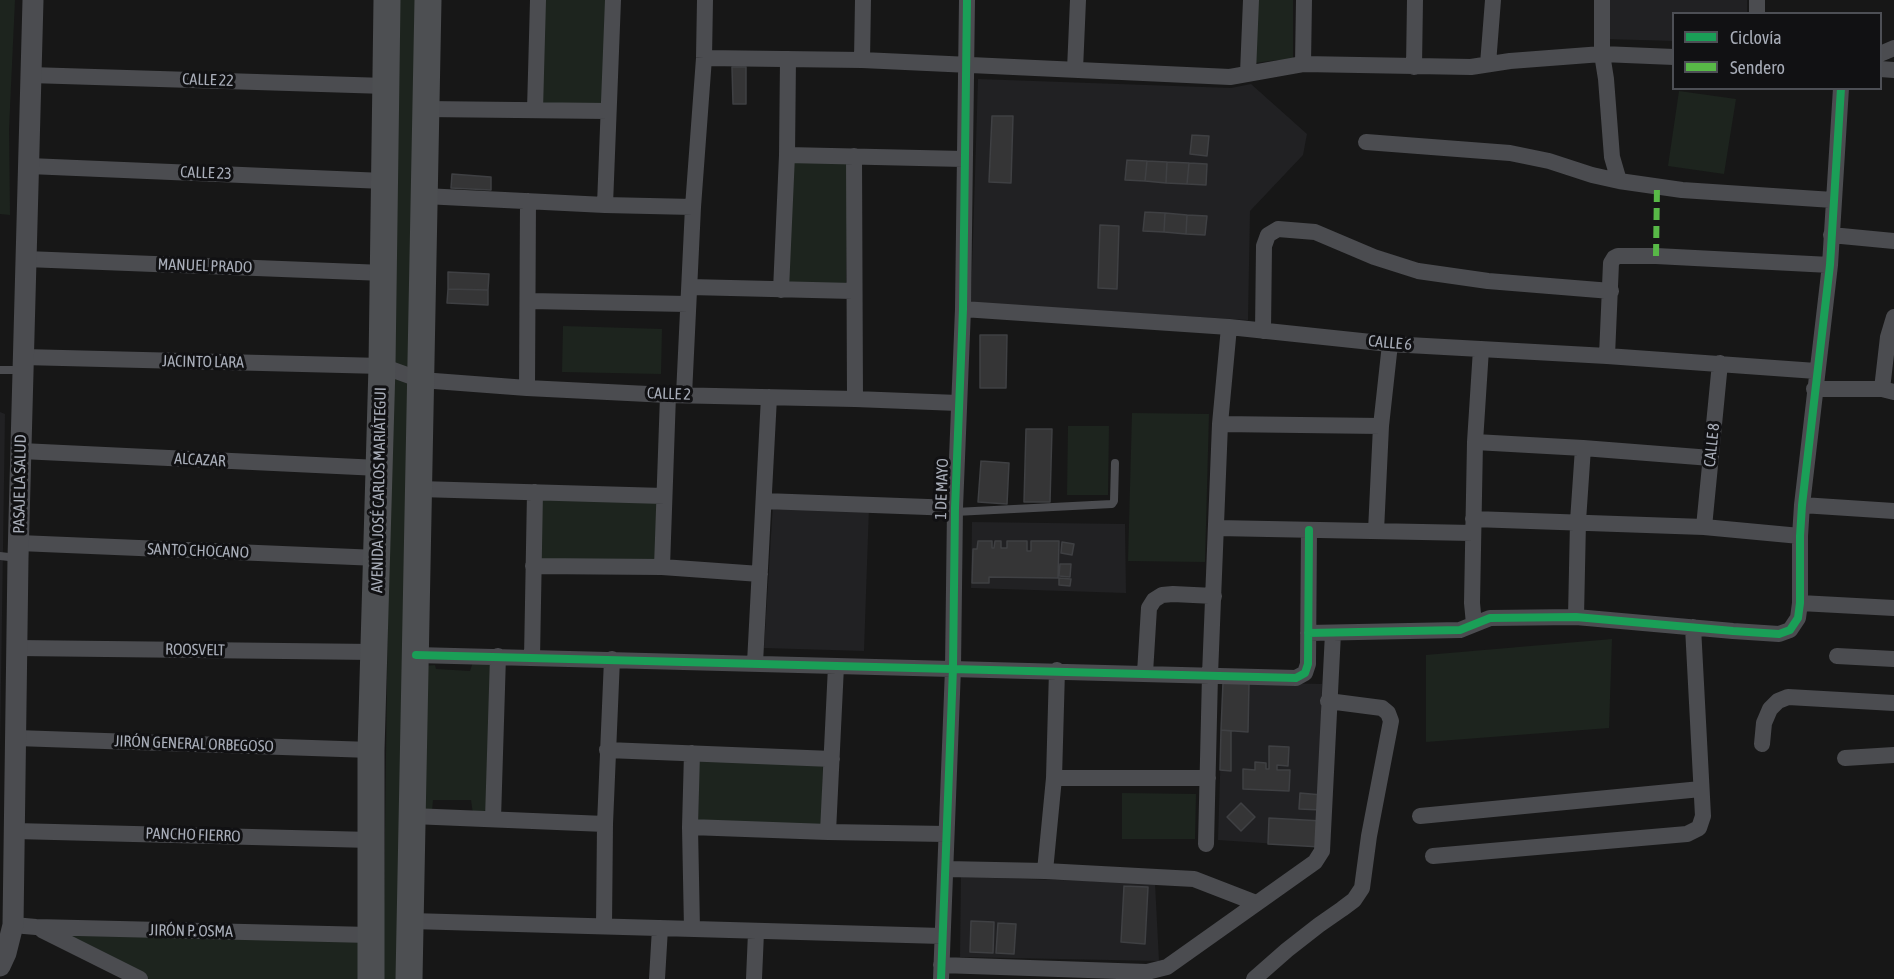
<!DOCTYPE html>
<meta charset="utf-8">
<style>
body{margin:0}
#map{position:relative;width:1894px;height:979px;overflow:hidden;background:#171717;font-family:"Asap Condensed",sans-serif}
canvas{display:block}
.legend{position:absolute;left:1672px;top:12px;width:210px;height:78px;box-sizing:border-box;background:#111113;border:2px solid #4d4f55;margin:0;padding:8px 10px;list-style:none;font-size:18px;color:#a8adb8}
.legend li{display:flex;align-items:center;gap:12px;height:30px}
.legend b{width:30px;border:2px solid #4d4f55}
</style>
<div id="map">
<canvas width="1894" height="979"></canvas>
<ul class="legend">
<li><b style="height:8px;background:#1a9f57"></b>Ciclovía</li>
<li><b style="height:8px;background:#58b947"></b>Sendero</li>
</ul>
</div>
<script>
const c = document.querySelector('canvas').getContext('2d');
c.lineJoin = 'round';
function fill(path, color) {
  c.fillStyle = color;
  c.fill(path, 'evenodd');
}
function toPath(rows) {
  const path = new Path2D();
  for (const r of rows) {
    path.moveTo(r[0], r[1]);
    for (let i = 2; i < r.length; i += 2) path.lineTo(r[i], r[i + 1]);
  }
  return path;
}
function stroke(path, color, width, dash) {
  c.strokeStyle = color;
  c.lineWidth = width;
  c.lineCap = dash ? 'butt' : 'round';
  c.setLineDash(dash || []);
  c.stroke(path);
}
function write(font, color, halo, rows, align = 'center') {
  c.font = font + ' "Asap Condensed",sans-serif';
  c.lineWidth = 6;
  c.setLineDash([]);
  c.textBaseline = 'middle';
  c.strokeStyle = halo;
  c.fillStyle = color;
  for (const [text, x, y, turn = 0] of rows) {
    c.save();
    c.translate(x, y);
    c.rotate((+turn || 0) * Math.PI / 180);
    c.textAlign = isNaN(turn) ? turn : align;
    if (halo) c.strokeText(text, 0, 0);
    c.fillText(text, 0, 0);
    c.restore();
  }
}
fill(toPath([
 [1606,0,1747,0,1747,13,1674,14,1673,41,1606,39],
 [978,79,1231,88,1251,84,1307,134,1303,155,1250,211,1248,320,971,303],
 [0,412,5,414,0,749],
 [773,504,869,507,864,651,764,648],
 [972,522,1125,524,1126,593,971,588],
 [1223,682,1322,684,1321,847,1218,840],
 [961,877,1155,883,1159,961,960,957]
]), '#212123');
fill(toPath([
 [0,0,15,0,9,129,10,215,0,214],
 [396,0,416,0,399,979,383,979],
 [542,0,607,0,605,107,542,106],
 [1256,0,1293,0,1293,60,1277,60,1255,63],
 [1679,91,1736,99,1724,174,1668,166],
 [794,160,848,162,846,283,788,283],
 [563,326,662,329,661,374,562,372],
 [1132,413,1209,414,1205,562,1128,561],
 [1068,426,1109,426,1108,495,1067,495],
 [535,496,658,502,657,562,535,562],
 [1612,639,1609,728,1426,742,1426,655],
 [491,660,488,810,473,814,471,800,433,800,432,812,422,810,423,666,435,665,436,669,470,671,473,662],
 [699,758,823,762,822,829,698,824],
 [1122,793,1196,794,1195,839,1122,839],
 [55,933,361,940,360,979,149,979]
]), '#1d241e');
const building = toPath([
 [732,67,746,67,746,104,733,104,732,67],
 [992,116,1013,116,1011,183,989,182,992,116],
 [1192,135,1209,136,1207,156,1190,154,1192,135],
 [1127,160,1147,161,1145,181,1125,180,1127,160],
 [1147,161,1167,162,1166,183,1145,181,1147,161],
 [1167,162,1189,163,1187,184,1166,183,1167,162],
 [1189,163,1207,164,1206,185,1187,184,1189,163],
 [452,174,491,177,491,190,451,188,452,174],
 [1145,212,1165,213,1164,232,1143,231,1145,212],
 [1165,213,1187,215,1186,234,1164,232,1165,213],
 [1187,215,1207,216,1205,235,1186,234,1187,215],
 [1100,225,1119,226,1117,289,1098,288,1100,225],
 [448,272,489,274,488,290,448,289,448,272],
 [448,289,488,290,488,305,447,303,448,289],
 [980,335,1007,335,1006,388,980,388,980,335],
 [1026,429,1052,429,1050,502,1024,502,1026,429],
 [981,461,1009,463,1007,504,978,502,981,461],
 [978,541,992,541,992,548,994,548,995,541,1001,541,1001,548,1007,548,1007,541,1027,541,1027,551,1031,551,1031,541,1059,541,1058,578,989,577,989,583,972,583,973,549,977,549,978,541],
 [1062,542,1074,544,1072,555,1061,553,1062,542],
 [1060,564,1071,564,1070,577,1059,576,1060,564],
 [1059,578,1071,579,1070,586,1059,585,1059,578],
 [1223,682,1249,683,1248,732,1221,730,1223,682],
 [1221,730,1231,731,1231,771,1220,770,1221,730],
 [1269,746,1289,747,1288,766,1277,765,1277,770,1290,770,1289,791,1243,789,1243,769,1255,770,1255,762,1266,763,1266,769,1269,769,1269,746],
 [1300,793,1322,795,1322,810,1299,809,1300,793],
 [1241,803,1255,817,1241,831,1227,817,1241,803],
 [1269,818,1322,821,1321,847,1268,844,1269,818],
 [1124,886,1148,887,1145,944,1121,942,1124,886],
 [971,921,994,922,993,953,970,952,971,921],
 [998,923,1016,924,1014,954,996,953,998,923]
]);
fill(building, '#353536');
stroke(building, '#3f4043', 1.5);
stroke(toPath([
 [0,370,22,370],
 [955,512,1112,504,1114,501,1115,463],
 [0,556,17,558]
]), '#4b4c50', 8);
stroke(toPath([
 [1602,0,1602,54,1606,79,1612,157,1619,181],
 [1757,14,1757,0],
 [1880,54,1894,48],
 [704,58,862,60,1230,77,1303,64,1471,67,1510,61,1602,54,1674,57],
 [862,60,863,0],
 [1303,64,1304,0],
 [1488,64,1493,0],
 [1414,67,1415,0],
 [1880,69,1894,70],
 [1075,70,1078,0],
 [1248,73,1251,0],
 [30,75,386,86],
 [425,109,608,111],
 [535,110,538,0],
 [1366,142,1510,153,1549,161,1592,175,1619,181,1682,190,1833,200],
 [787,155,964,159],
 [854,156,855,399],
 [29,166,384,181],
 [424,196,605,205,693,207],
 [605,205,613,0],
 [1831,235,1894,241],
 [26,259,384,273],
 [690,287,853,291],
 [781,290,787,155,788,59],
 [529,301,688,304],
 [963,309,1229,327,1390,344,1607,356,1816,371],
 [1263,331,1264,246,1268,235,1278,229,1315,232,1374,257,1418,271,1488,281,1611,291],
 [1607,356,1611,263,1614,258,1618,256,1656,256,1830,265],
 [23,357,382,366,421,380,527,388,668,395,855,399,958,403],
 [527,388,528,201],
 [1814,389,1882,389,1894,392],
 [1882,389,1888,337,1894,317],
 [684,395,693,207,704,58,705,0],
 [1220,424,1381,426],
 [1475,442,1583,448,1711,458],
 [21,451,379,468],
 [419,489,664,496],
 [764,501,955,508],
 [1802,505,1894,511],
 [1473,519,1704,527,1800,536],
 [1704,527,1720,363],
 [1217,528,1473,533],
 [1376,531,1381,426,1390,344],
 [19,543,378,558],
 [533,566,662,567,760,574],
 [662,567,668,395],
 [1800,603,1894,608],
 [1576,617,1578,521,1583,448],
 [1474,624,1472,603,1475,442,1481,349],
 [1308,633,1460,630,1490,618,1576,617,1733,631,1779,634,1790,630,1798,618,1800,603,1800,536,1802,505,1830,265,1841,88],
 [17,648,374,652],
 [416,655,1296,678,1305,673,1308,664,1309,530],
 [1837,656,1894,659],
 [532,658,535,492],
 [755,663,769,397],
 [1145,673,1149,608,1154,600,1162,595,1173,594,1214,596],
 [16,738,371,750],
 [1762,744,1764,723,1770,709,1778,701,1788,697,1894,703],
 [607,750,832,759],
 [1845,758,1894,755],
 [1054,778,1208,778],
 [412,816,605,824],
 [1420,816,1701,789],
 [493,819,498,656],
 [690,827,828,832,946,834],
 [15,831,371,840],
 [828,832,836,666],
 [1206,844,1210,675,1220,424,1229,327],
 [1433,856,1687,834,1699,828,1703,816,1693,627],
 [946,869,1045,871,1054,778,1057,670],
 [1045,871,1194,879,1256,903],
 [411,921,942,936],
 [13,925,36,927,370,935],
 [604,926,605,824,612,659],
 [692,929,690,827,692,753],
 [42,930,140,979],
 [941,965,1147,972,1167,967,1315,862,1322,851,1333,633],
 [657,979,660,928],
 [754,979,756,932],
 [941,979,953,668,955,508,963,309,967,0],
 [1254,979,1287,950,1319,925,1342,909,1354,900,1362,888,1369,836,1391,721,1388,713,1382,708,1328,701]
]), '#4b4c50', 16);
stroke(toPath([
 [0,966,6,953,13,925,18,558,33,0]
]), '#4b4c50', 21);
stroke(toPath([
 [371,979,371,750,382,366,387,0],
 [409,979,428,0]
]), '#4d4f52', 27);
stroke(toPath([
 [1656,256,1657,186]
]), '#58b947', 6, [12, 6]);
stroke(toPath([
 [1308,633,1460,630,1490,618,1576,617,1733,631,1779,634,1790,630,1798,618,1800,603,1800,536,1802,505,1830,265,1841,88],
 [416,655,1296,678,1305,673,1308,664,1309,530],
 [941,979,953,668,955,508,963,309,967,0]
]), '#1a9f57', 8);
write('16px', '#a8adb8', '#111113', [
 ["CALLE 22",208,80,2],
 ["CALLE 23",206,173,2],
 ["MANUEL PRADO",205,266,2],
 ["CALLE 6",1390,343,5],
 ["JACINTO LARA",203,362,1],
 ["CALLE 2",669,394,2],
 ["CALLE 8",1712,445,-84],
 ["ALCAZAR",200,460,3],
 ["PASAJE LA SALUD",20,484,-89],
 ["1 DE MAYO",942,489,-88],
 ["AVENIDA JOSÉ CARLOS MARIÁTEGUI",379,490,-89],
 ["SANTO CHOCANO",198,551,2],
 ["ROOSVELT",195,650,1],
 ["JIRÓN GENERAL ORBEGOSO",194,744,2],
 ["PANCHO FIERRO",193,835,2],
 ["JIRÓN P. OSMA",191,931,1]
]);
</script>
